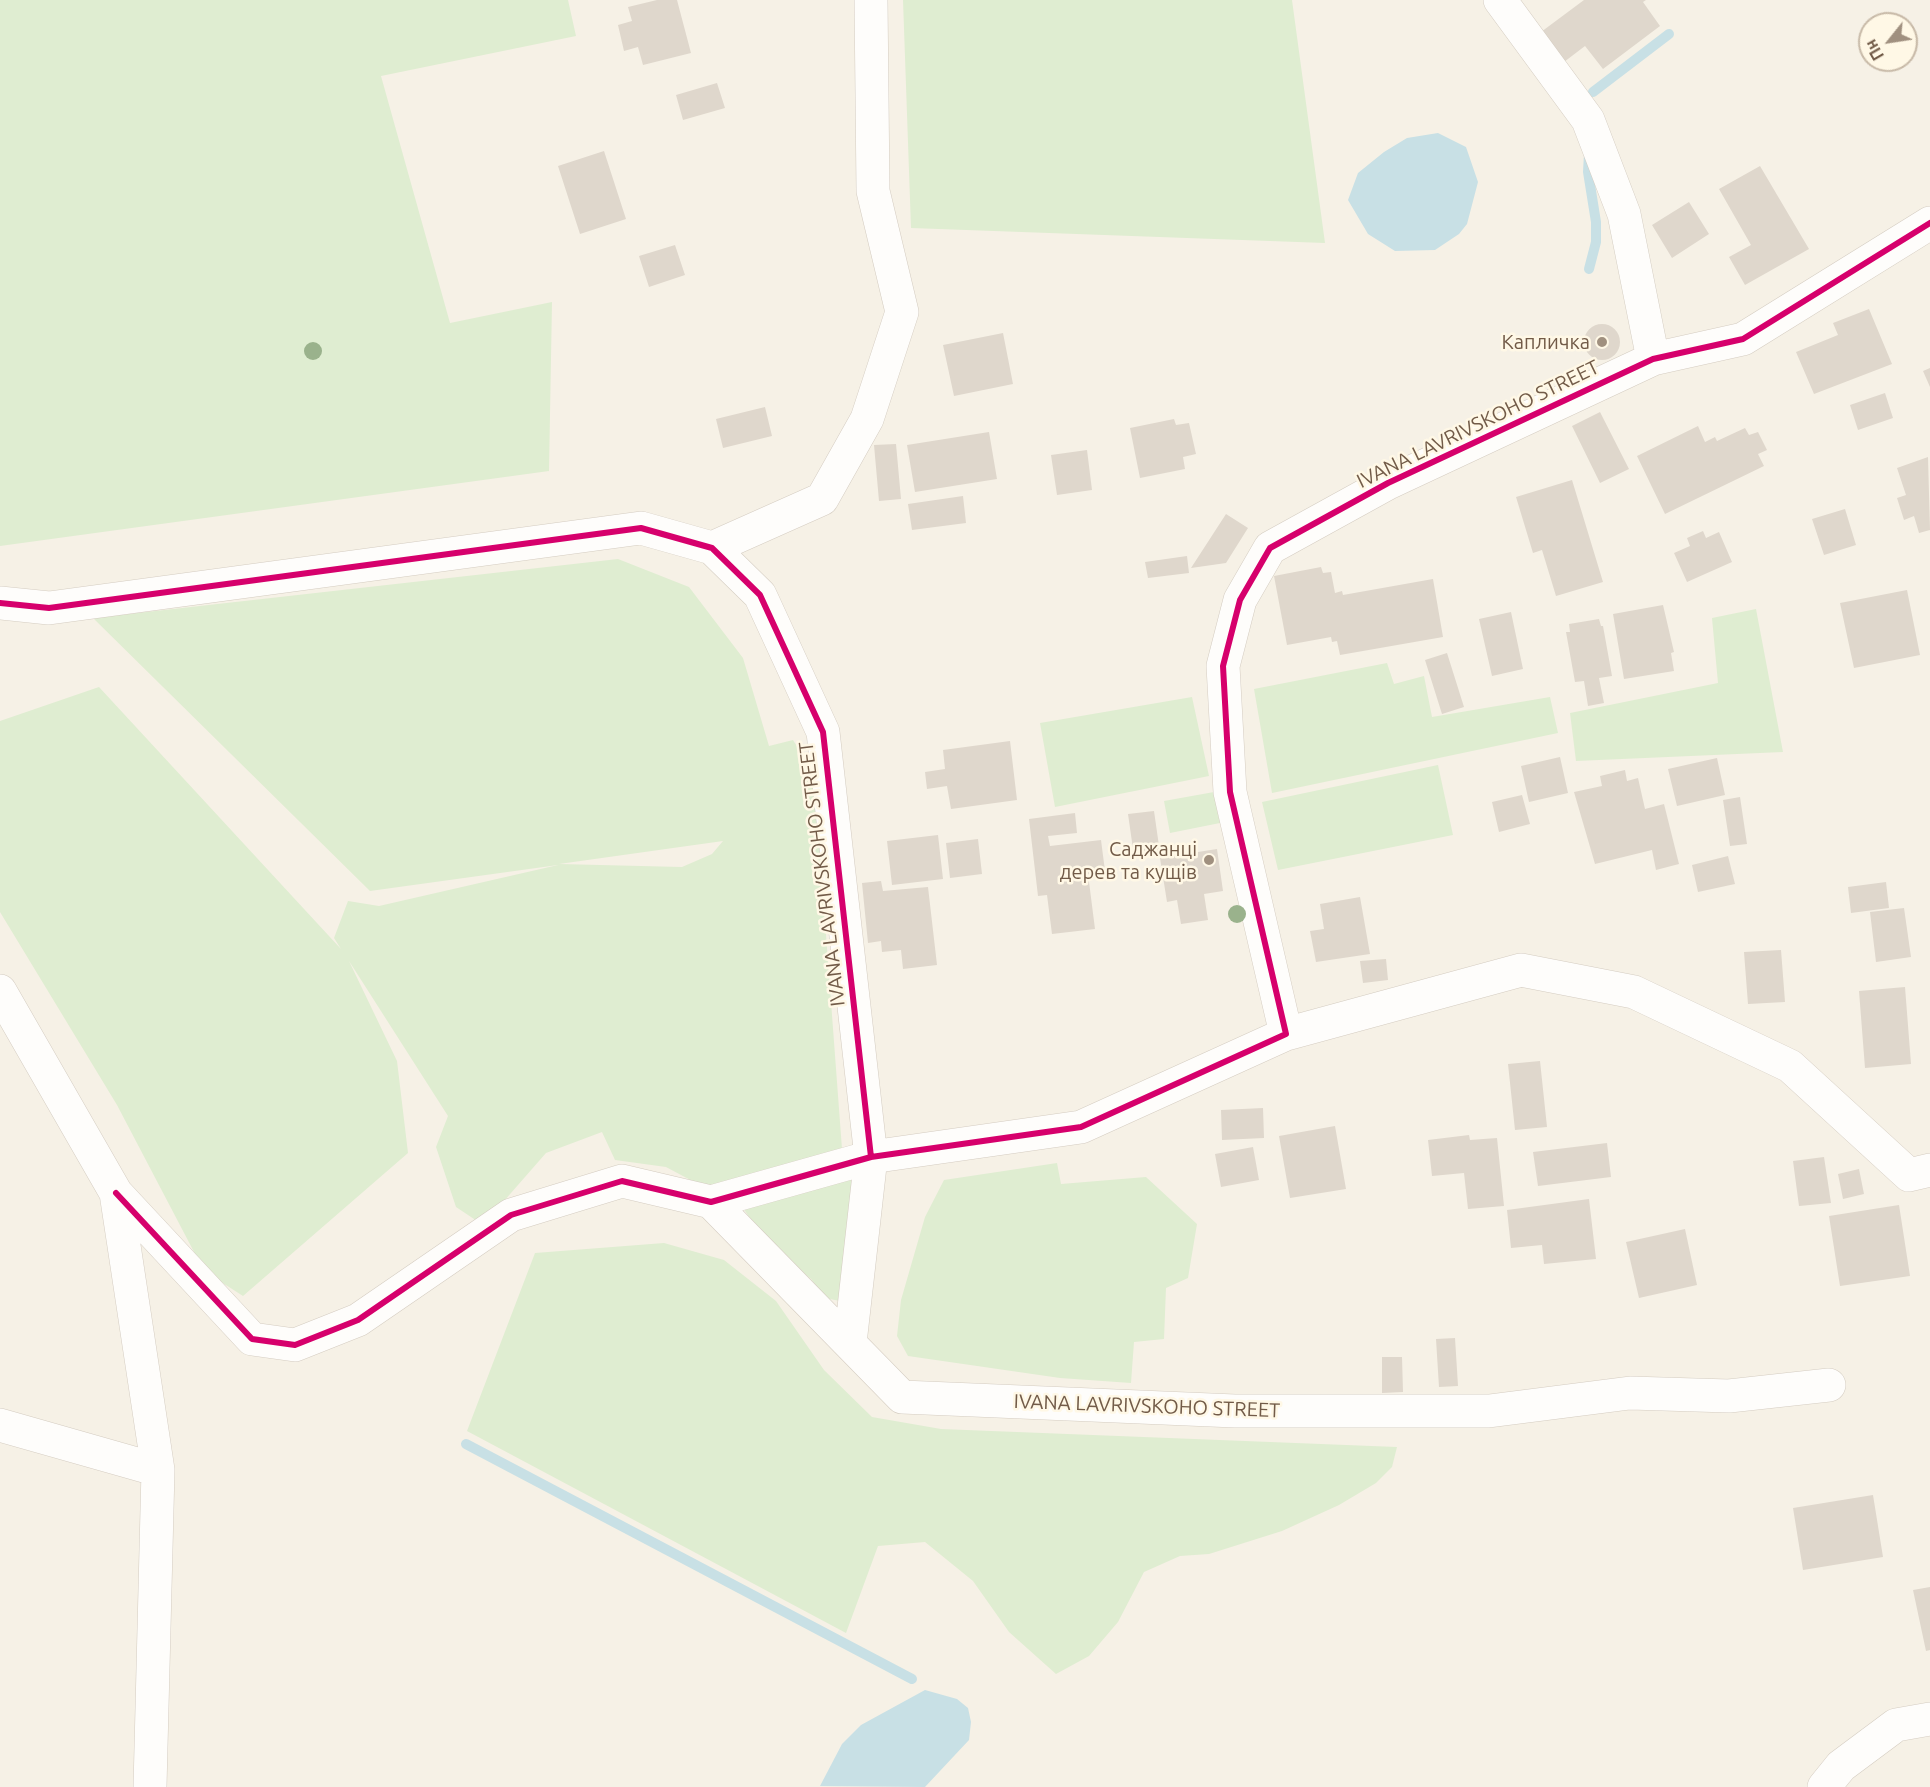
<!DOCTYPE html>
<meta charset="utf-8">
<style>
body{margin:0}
#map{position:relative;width:1930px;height:1787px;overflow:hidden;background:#f6f1e6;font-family:Ubuntu,sans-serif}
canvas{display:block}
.north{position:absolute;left:1858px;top:12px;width:60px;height:60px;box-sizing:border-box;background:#fff8e6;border:2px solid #c7b9a7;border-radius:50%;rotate:240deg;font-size:16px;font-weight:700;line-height:24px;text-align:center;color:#725b48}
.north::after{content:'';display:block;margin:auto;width:21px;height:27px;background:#a0907f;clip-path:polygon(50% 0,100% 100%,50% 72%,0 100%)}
</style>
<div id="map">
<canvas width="1930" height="1787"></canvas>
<div class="north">Пн</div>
</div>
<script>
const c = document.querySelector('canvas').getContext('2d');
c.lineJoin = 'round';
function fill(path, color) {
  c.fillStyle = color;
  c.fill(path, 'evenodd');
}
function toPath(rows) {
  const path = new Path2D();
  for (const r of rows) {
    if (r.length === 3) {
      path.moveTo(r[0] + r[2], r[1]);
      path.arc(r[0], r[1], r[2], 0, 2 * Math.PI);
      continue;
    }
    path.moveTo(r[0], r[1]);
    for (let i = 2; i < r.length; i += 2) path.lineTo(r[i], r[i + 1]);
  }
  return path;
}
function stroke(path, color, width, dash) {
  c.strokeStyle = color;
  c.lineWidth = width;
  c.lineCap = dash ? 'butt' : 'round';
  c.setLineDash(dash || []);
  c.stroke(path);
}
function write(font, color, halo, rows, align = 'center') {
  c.font = font + ' Ubuntu,sans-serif';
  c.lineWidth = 5;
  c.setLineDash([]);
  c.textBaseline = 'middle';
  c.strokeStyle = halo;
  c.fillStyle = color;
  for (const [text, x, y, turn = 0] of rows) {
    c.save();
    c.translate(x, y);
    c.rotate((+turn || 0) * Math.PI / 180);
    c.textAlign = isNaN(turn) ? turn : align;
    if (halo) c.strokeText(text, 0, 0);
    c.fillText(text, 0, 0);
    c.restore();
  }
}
fill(toPath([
 [0,0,568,0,576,36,381,76,450,323,552,302,549,471,0,546],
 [903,0,1292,0,1325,243,911,228],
 [618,559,689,587,743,658,769,746,793,740,814,774,842,1149,825,1177,867,1179,840,1301,825,1298,811,1279,768,1244,743,1208,666,1167,615,1160,602,1132,546,1153,483,1225,456,1207,436,1147,448,1116,349,961,397,1061,408,1153,243,1296,204,1271,117,1105,0,912,0,721,99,687,341,949,334,938,348,901,379,906,558,865,370,891,93,618],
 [723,841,712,854,682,867,559,864],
 [1756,609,1783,752,1576,761,1570,713,1718,683,1712,618],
 [1387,663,1394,684,1424,676,1432,717,1550,697,1558,733,1272,793,1254,689],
 [1192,697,1209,776,1055,807,1040,723],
 [1438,765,1453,835,1278,870,1262,802],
 [1214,792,1220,823,1170,833,1164,801],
 [1057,1163,1061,1184,1146,1177,1197,1224,1188,1278,1166,1288,1164,1339,1134,1342,1131,1383,1060,1378,908,1356,897,1336,901,1300,925,1217,944,1180],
 [664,1243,724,1260,776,1301,824,1370,872,1417,941,1429,1397,1447,1392,1467,1376,1483,1339,1505,1282,1531,1209,1554,1180,1556,1144,1572,1118,1622,1089,1656,1056,1674,1009,1632,973,1581,925,1542,878,1546,846,1633,467,1431,535,1253]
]), '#dfedd1');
fill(toPath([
 [1438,133,1466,147,1478,182,1467,224,1459,234,1435,250,1395,251,1368,234,1348,200,1358,173,1384,152,1407,138],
 [925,1690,957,1699,968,1708,971,1722,969,1740,925,1787,820,1786,842,1744,861,1725]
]), '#c8e0e5');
stroke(toPath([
 [1593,92,1669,34],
 [1589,154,1588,172,1596,222,1596,242,1589,269],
 [466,1444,912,1679]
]), '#c8e0e5', 10);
fill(toPath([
 [657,0,677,0,691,53,643,65,638,47,624,51,618,25,632,21,628,7],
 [1584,0,1646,0,1643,2,1660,26,1603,69,1585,46,1564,62,1541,32],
 [717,83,725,108,683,120,676,95],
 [604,151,626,219,580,234,558,166],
 [1760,166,1809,249,1745,285,1729,257,1751,245,1719,189],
 [1689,202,1709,234,1672,258,1652,225],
 [675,245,685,275,649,287,639,256],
 [1869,309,1892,364,1814,394,1796,352,1838,335,1833,323],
 [1602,342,18],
 [1003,333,1013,384,954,396,943,345],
 [1930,368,1930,387,1923,371],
 [1885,393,1893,418,1858,430,1850,405],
 [765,407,772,436,723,448,716,419],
 [1600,412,1629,469,1600,483,1572,426],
 [1174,419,1176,425,1189,423,1196,454,1183,457,1185,469,1140,478,1130,428],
 [1698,426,1705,442,1715,437,1717,441,1745,428,1749,435,1758,432,1767,450,1758,454,1764,466,1665,514,1637,456],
 [989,432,997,479,915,492,907,445],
 [896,444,901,499,879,501,874,445],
 [1087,450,1092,490,1057,495,1051,455],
 [1928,457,1930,530,1919,533,1914,516,1904,520,1897,498,1906,495,1897,468],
 [1572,480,1603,582,1556,596,1542,550,1533,553,1516,497],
 [963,496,966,523,912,530,908,504],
 [1845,509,1856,545,1824,555,1812,519],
 [1226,514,1248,528,1226,563,1191,568],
 [1703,531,1706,538,1719,532,1732,562,1687,582,1674,553,1690,546,1687,538],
 [1187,556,1189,573,1148,578,1145,562],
 [1321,567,1323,573,1331,572,1335,593,1342,591,1343,595,1433,579,1443,637,1340,655,1337,641,1332,642,1331,637,1287,645,1274,576],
 [1907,590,1920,655,1854,668,1840,603],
 [1663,605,1674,652,1671,653,1674,671,1624,679,1613,614],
 [1511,612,1523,669,1492,676,1479,619],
 [1599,619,1601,626,1603,626,1612,676,1599,678,1604,703,1588,706,1584,681,1575,682,1566,632,1570,632,1569,624],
 [1447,653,1464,707,1442,714,1425,660],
 [1010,741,1017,800,951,809,947,786,927,789,925,772,945,769,943,750],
 [1560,757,1568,793,1529,802,1521,766],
 [1717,758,1725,795,1677,806,1668,769],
 [1625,770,1627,781,1638,778,1645,809,1664,804,1679,864,1656,870,1652,850,1595,864,1574,792,1602,786,1600,776],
 [1522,795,1530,824,1499,832,1492,802],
 [1740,797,1747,844,1730,846,1723,800],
 [1154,811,1160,853,1134,856,1128,814],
 [1075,813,1077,833,1048,836,1050,846,1101,840,1105,871,1088,874,1095,929,1052,934,1047,895,1038,896,1029,819],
 [938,835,943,879,892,885,887,841],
 [978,839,982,874,950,878,946,843],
 [1217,849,1223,891,1204,894,1208,920,1181,924,1177,900,1167,902,1160,858],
 [1728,856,1735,884,1698,892,1692,865],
 [881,881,883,891,928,887,937,965,903,969,901,950,882,952,881,941,868,943,862,883],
 [1886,882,1889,908,1851,913,1848,887],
 [1360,897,1370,954,1316,962,1310,931,1324,929,1320,904],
 [1904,908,1911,957,1876,962,1870,912],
 [1781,950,1785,1002,1748,1004,1744,952],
 [1386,959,1388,980,1363,983,1360,961],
 [1905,987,1911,1064,1865,1068,1859,991],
 [1540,1061,1547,1127,1515,1130,1508,1064],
 [1263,1108,1264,1138,1222,1140,1221,1110],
 [1335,1126,1346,1189,1290,1198,1279,1136],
 [1469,1135,1470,1140,1497,1138,1504,1206,1468,1209,1464,1173,1432,1176,1428,1140],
 [1607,1143,1611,1177,1538,1186,1533,1152],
 [1253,1147,1259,1180,1221,1187,1215,1154],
 [1824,1157,1831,1203,1799,1206,1793,1161],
 [1859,1169,1864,1194,1843,1199,1838,1174],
 [1589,1199,1596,1259,1544,1264,1542,1245,1511,1248,1507,1210],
 [1899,1205,1910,1276,1840,1286,1829,1216],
 [1685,1229,1697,1285,1639,1298,1626,1242],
 [1455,1338,1458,1386,1439,1387,1436,1339],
 [1382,1357,1402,1357,1403,1392,1382,1393],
 [1873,1495,1883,1557,1803,1570,1793,1508],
 [1930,1587,1930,1650,1926,1651,1913,1590]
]), '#dfd7cc');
const minor = toPath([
 [1500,0,1588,120,1624,214,1653,359],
 [712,548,822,499,867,419,902,312,873,191,871,0],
 [0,603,49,608,641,528,712,548,760,595,823,732,871,1157,850,1343],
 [0,991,116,1193,158,1470,150,1787],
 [1286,1034,1521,970,1634,992,1790,1066,1909,1175,1930,1170],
 [116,1193,252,1339,295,1345,358,1320,511,1215,622,1181,711,1202,871,1157,1081,1127,1286,1034,1230,792,1223,666,1240,600,1270,548,1388,483,1653,359,1743,339,1930,223],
 [711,1202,902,1397,1235,1411,1489,1411,1630,1393,1729,1396,1829,1385],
 [0,1425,158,1470],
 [1824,1787,1841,1766,1896,1725,1930,1719]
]);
stroke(minor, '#d4ccc1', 34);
stroke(minor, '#fefdfb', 33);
stroke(toPath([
 [0,603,49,608,641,528,712,548,760,595,823,732,871,1157],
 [116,1193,252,1339,295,1345,358,1320,511,1215,622,1181,711,1202,871,1157,1081,1127,1286,1034,1230,792,1223,666,1240,600,1270,548,1388,483,1653,359,1743,339,1930,223]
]), '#d6006c', 6);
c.fillStyle = '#9ab28c';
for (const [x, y] of [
 [313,351],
 [1237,914]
]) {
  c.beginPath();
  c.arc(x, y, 9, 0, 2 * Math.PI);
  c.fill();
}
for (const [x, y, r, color] of [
 [1602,342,6,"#a0907f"],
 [1209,860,6,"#a0907f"]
]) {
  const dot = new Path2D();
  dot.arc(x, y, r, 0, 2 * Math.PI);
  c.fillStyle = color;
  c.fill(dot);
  stroke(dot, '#fff8e6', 2);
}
write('20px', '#725b48', '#fff8e6', [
 ["Капличка",1590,342],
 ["Саджанці",1197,849],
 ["дерев та кущів",1197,872]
], 'right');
write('20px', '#725b48', '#fff8e6', [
 ["IVANA LAVRIVSKOHO STREET",1478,424,-26],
 ["IVANA LAVRIVSKOHO STREET",822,874,-97],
 ["IVANA LAVRIVSKOHO STREET",1147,1406,2]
]);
</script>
